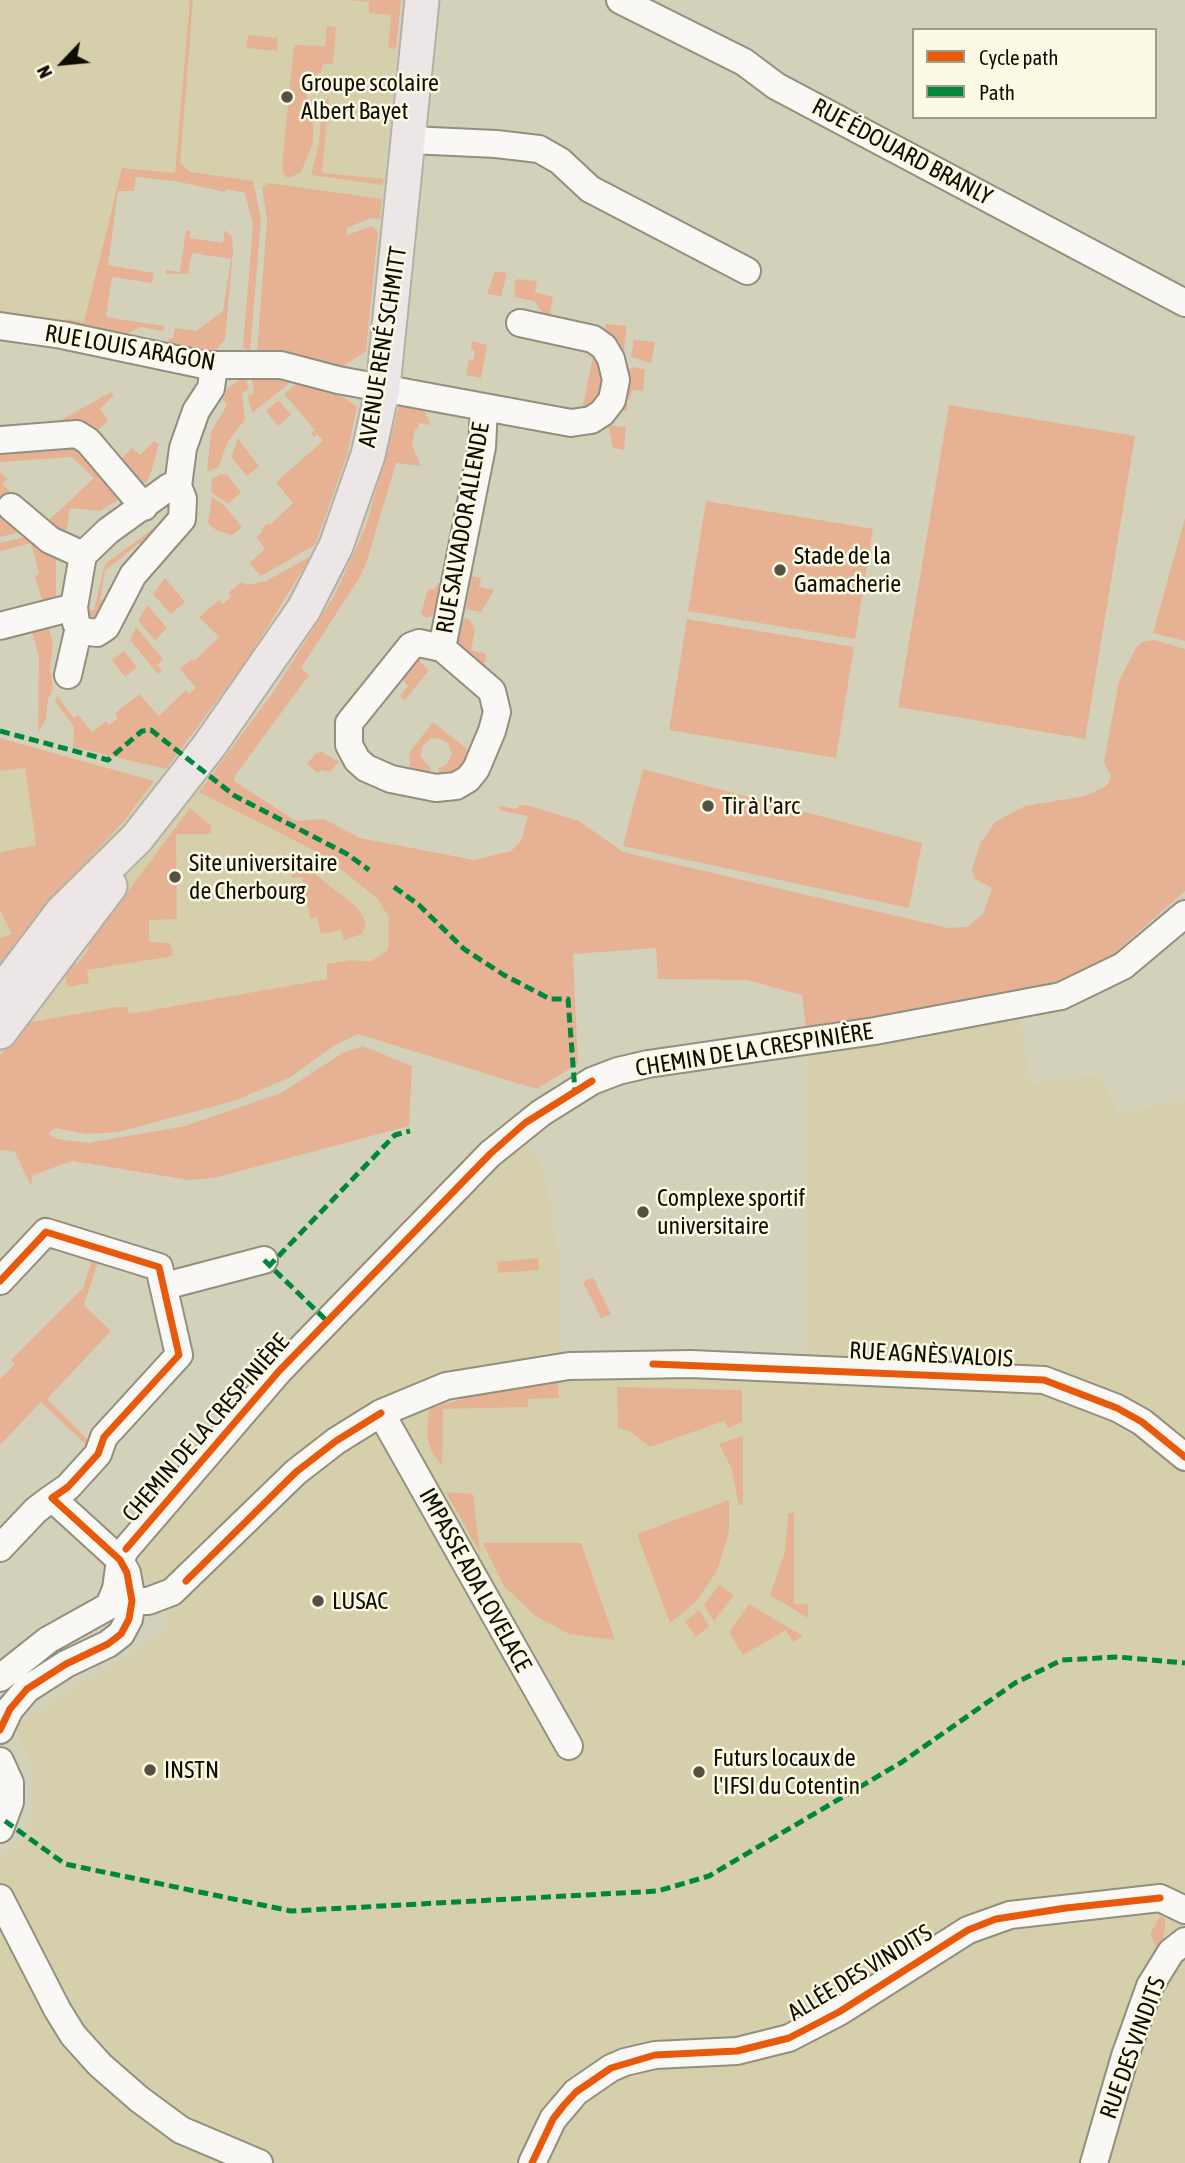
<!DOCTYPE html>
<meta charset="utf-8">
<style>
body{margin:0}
#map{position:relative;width:1185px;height:2163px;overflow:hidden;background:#d4d1ba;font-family:"Asap Condensed",sans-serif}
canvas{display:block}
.legend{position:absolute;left:912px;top:28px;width:245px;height:91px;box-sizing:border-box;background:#fcfae4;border:2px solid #9d9b89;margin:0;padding:9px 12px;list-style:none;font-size:21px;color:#0f0d01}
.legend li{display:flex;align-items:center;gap:14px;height:35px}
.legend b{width:35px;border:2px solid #9d9b89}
.north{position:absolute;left:28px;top:28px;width:70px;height:70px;-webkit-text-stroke:5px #fcfae4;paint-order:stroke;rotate:244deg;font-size:19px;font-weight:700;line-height:28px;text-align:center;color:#0f0d01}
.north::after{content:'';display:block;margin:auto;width:24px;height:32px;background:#0f0d01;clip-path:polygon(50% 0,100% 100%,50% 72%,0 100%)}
</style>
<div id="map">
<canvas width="1185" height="2163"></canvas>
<ul class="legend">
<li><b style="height:9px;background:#e8590c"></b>Cycle path</li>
<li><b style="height:9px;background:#00873e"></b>Path</li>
</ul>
<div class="north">N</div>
</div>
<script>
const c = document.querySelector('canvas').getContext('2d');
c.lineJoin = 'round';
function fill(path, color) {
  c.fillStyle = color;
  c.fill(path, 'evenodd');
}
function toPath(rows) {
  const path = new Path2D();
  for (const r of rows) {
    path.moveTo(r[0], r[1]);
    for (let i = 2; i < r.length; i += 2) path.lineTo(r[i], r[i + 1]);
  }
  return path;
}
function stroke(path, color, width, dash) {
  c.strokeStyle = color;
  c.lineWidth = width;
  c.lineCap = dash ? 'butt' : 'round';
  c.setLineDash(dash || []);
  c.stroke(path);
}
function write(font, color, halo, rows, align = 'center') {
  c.font = font + ' "Asap Condensed",sans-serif';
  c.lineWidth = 5;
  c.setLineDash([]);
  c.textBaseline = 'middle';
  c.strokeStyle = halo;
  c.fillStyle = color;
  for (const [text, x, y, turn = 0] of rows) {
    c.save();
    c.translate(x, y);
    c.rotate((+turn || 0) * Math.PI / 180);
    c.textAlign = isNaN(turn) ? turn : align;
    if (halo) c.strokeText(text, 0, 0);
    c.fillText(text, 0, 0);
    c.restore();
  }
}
fill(toPath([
 [0,0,401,0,380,213,175,174,122,168,84,322,0,313],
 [0,738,199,792,323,855,384,906,390,926,390,960,325,968,327,979,129,1014,128,1008,46,1024,6,1025,0,1020],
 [1020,1017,1031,1084,1101,1074,1118,1114,1185,1100,1185,2163,0,2163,0,1859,21,1843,30,1825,33,1801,31,1767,15,1725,172,1627,142,1570,138,1556,147,1539,260,1408,525,1142,544,1170,558,1248,560,1342,565,1370,806,1376,808,1055]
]), '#d5d0ab');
fill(toPath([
 [190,0,193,0,180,163,190,172,253,181,261,219,250,352,243,347,253,225,245,193,226,189,225,192,175,181,136,177,134,191,118,191,108,265,154,273,152,283,112,277,106,317,164,326,163,331,140,327,124,335,64,322,65,319,84,322,122,168,175,173],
 [347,0,401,0,396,49,388,48,391,15,369,13,369,2],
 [327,26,336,27,333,64,323,64,321,73,318,73,306,95,313,120,313,143,301,172,289,178,284,176,282,167,294,45,325,46],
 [248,35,278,38,277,51,246,48],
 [329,97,322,173,384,179,383,185,311,175,319,144,322,105],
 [268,183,382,199,380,219,371,218,347,228,347,235,372,226,378,232,366,351,339,369,257,352,267,220,262,188],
 [186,230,190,231,190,238,223,243,225,230,232,237,233,251,225,339,215,351,168,344,169,338,173,339,175,328,196,331,223,311,231,259,192,253,188,274,165,274,166,270,180,272],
 [495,271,507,273,501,296,487,294],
 [518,279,537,281,535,292,553,297,549,321,534,301,515,297,514,282],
 [606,324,627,326,624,350,620,352,604,337],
 [634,340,655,342,651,363,631,357],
 [472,341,487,345,481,378,466,375,469,360,473,361,475,351,471,349],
 [594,351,609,378,602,397,582,411],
 [634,367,645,370,643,391,632,390,630,399,627,399,627,411,618,410,629,369],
 [274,376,293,380,252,413,248,396,254,393,252,380],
 [241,379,246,379,249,389,242,394,245,419,227,443,219,467,207,472,211,432,227,405,222,399,225,396,222,392],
 [300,381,335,391,357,407,347,456,315,545,261,576,249,563,265,549,256,537,263,531,262,529,268,523,270,525,293,503,276,482,323,441,317,434,314,437,311,433,315,430,284,394],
 [111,392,114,395,100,409,108,421,95,432,52,425],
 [278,400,291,415,278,426,266,411],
 [400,403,423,408,431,425,419,423,418,429,415,429,412,446,421,466,396,463,366,564,358,580,301,668,309,675,234,777,234,781,296,821,324,819,360,838,474,860,511,851,521,841,528,816,499,810,500,806,516,809,521,805,530,806,579,821,623,852,948,928,967,927,983,914,992,888,975,879,972,870,980,844,995,822,1025,806,1085,796,1105,787,1110,781,1111,775,1104,763,1119,681,1136,648,1142,642,1155,640,1185,649,1185,891,1108,959,1066,981,1043,988,806,1028,802,995,747,980,658,979,656,948,573,954,578,1064,536,1089,358,1034,335,1045,289,1078,234,1101,118,1132,86,1134,55,1128,48,1134,58,1139,88,1143,185,1126,281,1093,344,1052,363,1046,412,1066,409,1126,214,1178,189,1180,72,1161,33,1175,31,1186,15,1152,0,1150,0,1055,26,1023,116,1007,127,1007,129,1014,327,979,327,964,352,960,370,962,388,950,389,918,378,899,323,855,199,792,274,691,334,596,366,526],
 [949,405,1135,436,1085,739,898,707],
 [608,425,626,427,624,450,613,448],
 [238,439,259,466,247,476,231,457],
 [154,441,159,444,150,476,146,482,139,484,118,462,132,448,140,455],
 [71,442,125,495,100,511,70,508,65,539,45,524,94,478,72,457,0,462,0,447],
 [0,472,7,479,2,484,10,491,1,498,28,530,0,537],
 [221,474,227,475,241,492,228,504,211,492,212,479],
 [212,497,225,506,242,527,232,535,216,530,208,523],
 [706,501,873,529,855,639,688,611],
 [168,504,177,509,176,515,155,542,146,552,139,543,105,571,100,599,112,602,108,615,103,619,87,618,83,609,94,610,105,564,172,515,166,506],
 [1185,518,1185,641,1153,633],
 [34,535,56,556,56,598,43,604,35,576,39,574,31,543,0,551,0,543],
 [311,556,248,659,166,769,73,747,74,727,55,701,57,696,74,718,78,715,92,732,106,721,109,725,118,718,115,713,139,694,159,716,186,690,189,694,196,688,180,669,192,659,194,661,219,637,199,617,219,600,223,604,231,597,228,593,241,582,247,585,266,581],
 [472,576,481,578,479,587,494,590,481,612,466,609],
 [165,578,185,602,171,614,153,594],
 [438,583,446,584,447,590,432,616,426,618,421,614,428,589,434,589],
 [147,605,167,628,155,640,138,621],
 [464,618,469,619,475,630,471,650,486,654,485,662,475,667,453,649,458,623],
 [687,619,854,647,836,758,669,730],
 [30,626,48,626,53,643,50,668,53,689,48,699,46,719,38,733,39,656],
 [136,627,163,659,157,665,162,671,158,674,130,640],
 [124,651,137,667,125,677,112,660],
 [421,654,420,662,429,670,405,700,400,696,408,686,400,676],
 [433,722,468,750,474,739,477,740,462,767,442,778,438,777,439,768,447,764,452,754,448,743,439,738,430,739,422,747,421,757,431,768,430,776,411,774,409,753],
 [0,738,154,781,124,821,34,918,0,965,0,938,12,934,0,910,0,852,36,845,25,768,0,771],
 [322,752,339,762,330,772,321,770,318,773,307,764,316,753],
 [643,769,922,843,909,908,623,846],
 [190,808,211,826,211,834,176,834,177,919,149,920,149,942,170,943,173,956,87,970,89,983,68,987,65,977,68,968,73,962,77,964,89,949,87,946],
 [292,859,296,859,358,908,366,923,362,934,344,940,341,930,321,934,317,917,310,918,302,877,292,878],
 [94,1254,100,1256,84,1305,111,1331,47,1399,88,1440,86,1445,41,1402,0,1445,0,1379,15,1364,11,1360,83,1288],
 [538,1258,539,1270,498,1273,497,1262],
 [593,1277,611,1314,601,1319,583,1282],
 [558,1381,559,1398,528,1399,528,1407,443,1409,442,1466,431,1450,427,1436,429,1408,496,1390],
 [617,1387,742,1390,742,1422,728,1428,724,1421,650,1447,628,1430,618,1429],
 [743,1436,743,1505,739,1505,731,1467,719,1444],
 [446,1492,473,1494,480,1553],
 [729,1500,729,1532,717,1571,695,1603,670,1623,637,1534],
 [794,1512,794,1604,808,1604,808,1618,770,1595,785,1552,788,1514],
 [483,1543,581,1543,615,1640,569,1634,534,1615,504,1586],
 [719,1585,734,1595,714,1621,704,1605],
 [749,1604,803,1636,793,1642,786,1630,743,1655,729,1632],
 [699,1610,709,1626,696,1637,685,1622],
 [1160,1916,1165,1919,1165,1926,1163,1942,1158,1951,1150,1934]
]), '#e7b294');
const minor = toPath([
 [620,0,744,62,776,86,1185,303],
 [410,140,496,144,539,149,560,161,590,189,747,271],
 [0,326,62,335,204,365,281,365,338,380,571,423,591,420,602,413,612,400,616,380,611,359,604,347,593,339,520,323],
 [0,440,77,434,88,441,144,507],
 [178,486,169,487,108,531,83,555,74,607,76,623,82,631,97,633,106,627,133,575,182,519,183,499,178,486,183,448,196,411,211,388,214,366],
 [11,507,50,540,83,555],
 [0,626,74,607],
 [442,648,419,643,411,646,349,723,349,745,357,760,366,768,391,779,436,788,456,786,468,779,476,769,492,731,497,712,492,691,442,648,482,447,484,408],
 [68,675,79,627],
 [0,1281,46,1232,159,1267,179,1355,104,1437,98,1454,68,1487,52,1498,120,1560,127,1573,132,1601,129,1619,121,1634,108,1644,66,1664,27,1689,10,1709,0,1730],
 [165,1286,264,1260],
 [381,1413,569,1746],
 [0,1548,36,1510,52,1498],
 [113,1600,148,1601,172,1592,296,1472,336,1441,381,1413,446,1386,569,1366,691,1364,1044,1380,1117,1408,1142,1422,1185,1457],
 [0,1678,48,1640,109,1606,116,1589,120,1560,126,1549,279,1371,490,1154,541,1113,592,1081,618,1071,648,1064,875,1031,1061,996,1123,966,1185,914],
 [0,1761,10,1783,10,1802,0,1829],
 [0,1898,57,2009,73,2035,100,2065,139,2099,181,2130,259,2163],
 [532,2163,553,2119,576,2092,611,2068,625,2062,655,2055,737,2051,789,2038,839,2012,968,1930,1010,1915,1160,1898,1185,1910],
 [1094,2163,1125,2056,1150,1986,1171,1952,1185,1941]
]);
const major = toPath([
 [0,994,62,912,137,838,209,746,304,609,336,546,368,455,383,387,422,0],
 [0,1032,110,886]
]);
stroke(minor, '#918f7d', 30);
stroke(major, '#b3b1a6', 37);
stroke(minor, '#f9f8f5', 26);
stroke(major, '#ece7e6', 33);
stroke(toPath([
 [0,731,108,760,142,731,151,730,235,796,347,854,369,870],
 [394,887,419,905,464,949,504,975,550,999,568,999,575,1091],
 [264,1260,327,1321],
 [268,1267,395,1135,410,1131],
 [5,1821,65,1864,291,1911,658,1891,709,1876,902,1762,1015,1683,1062,1660,1118,1657,1185,1663]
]), '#00873e', 5, [10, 5]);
stroke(toPath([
 [0,1281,46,1232,159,1267,179,1355,104,1437,98,1454,68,1487,52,1498,120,1560,127,1573,132,1601,129,1619,121,1634,108,1644,66,1664,27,1689,10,1709,0,1730],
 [653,1364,1044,1380,1117,1408,1142,1422,1185,1457],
 [126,1549,279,1371,490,1154,525,1123,592,1081],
 [186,1581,296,1472,336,1441,381,1413],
 [532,2163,553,2119,564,2105,576,2092,611,2068,655,2055,737,2051,789,2038,839,2012,968,1930,996,1919,1066,1908,1160,1898]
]), '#e8590c', 7);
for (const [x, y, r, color] of [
 [287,97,7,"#545242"],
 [780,570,7,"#545242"],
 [708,806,7,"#545242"],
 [175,877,7,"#545242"],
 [643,1212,7,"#545242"],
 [318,1601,7,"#545242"],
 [150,1770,7,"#545242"],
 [699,1772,7,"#545242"]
]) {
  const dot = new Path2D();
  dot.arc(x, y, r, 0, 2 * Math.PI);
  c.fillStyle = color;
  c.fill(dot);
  stroke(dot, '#fcfae4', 2.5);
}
write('24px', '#0f0d01', '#fcfae4', [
 ["Groupe scolaire",301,83],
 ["Albert Bayet",301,111],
 ["Stade de la",794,556],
 ["Gamacherie",794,584],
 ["Tir à l'arc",722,806],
 ["Site universitaire",189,863],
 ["de Cherbourg",189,891],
 ["Complexe sportif",657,1198],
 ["universitaire",657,1226],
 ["LUSAC",332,1601],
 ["Futurs locaux de",713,1758],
 ["l'IFSI du Cotentin",713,1786],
 ["INSTN",164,1770]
], 'left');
write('24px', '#0f0d01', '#fcfae4', [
 ["RUE ÉDOUARD BRANLY",902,152,28],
 ["AVENUE RENÉ SCHMITT",383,347,-81],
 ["RUE LOUIS ARAGON",130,348,10],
 ["RUE SALVADOR ALLENDE",463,528,-80],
 ["CHEMIN DE LA CRESPINIÈRE",754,1050,-9],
 ["RUE AGNÈS VALOIS",931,1355,3],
 ["CHEMIN DE LA CRESPINIÈRE",206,1428,-49],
 ["IMPASSE ADA LOVELACE",475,1580,61],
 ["ALLÉE DES VINDITS",860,1973,-31],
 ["RUE DES VINDITS",1133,2048,-70]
]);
</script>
